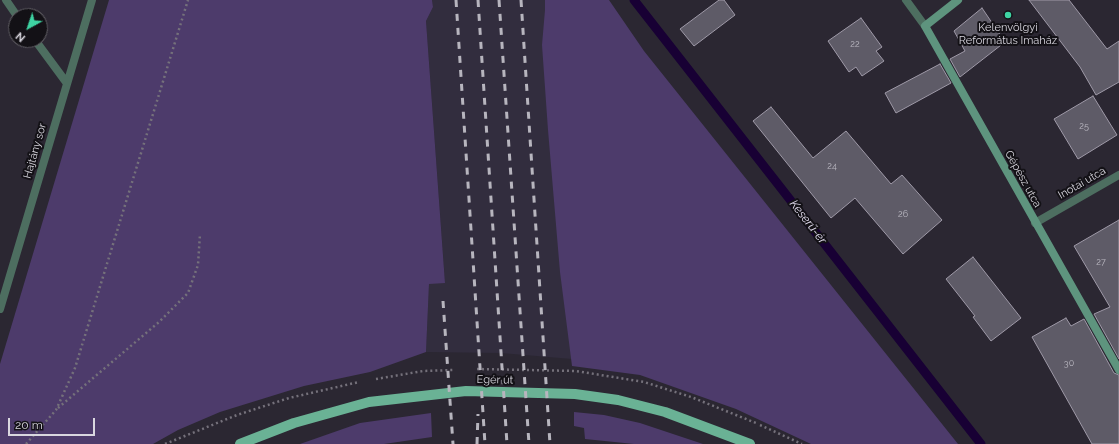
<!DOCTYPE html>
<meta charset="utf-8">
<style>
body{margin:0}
#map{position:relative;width:1119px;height:444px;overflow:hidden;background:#2b2732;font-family:Raleway,sans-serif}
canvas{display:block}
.north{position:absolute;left:8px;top:8px;width:40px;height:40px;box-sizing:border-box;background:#131116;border:1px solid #626066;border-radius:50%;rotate:220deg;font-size:11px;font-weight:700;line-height:16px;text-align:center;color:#d9d7df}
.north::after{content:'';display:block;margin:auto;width:14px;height:18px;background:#3ed4a3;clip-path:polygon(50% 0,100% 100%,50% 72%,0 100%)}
.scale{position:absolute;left:8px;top:418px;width:87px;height:18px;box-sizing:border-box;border:2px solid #d9d7df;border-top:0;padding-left:5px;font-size:12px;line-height:14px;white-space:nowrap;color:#d9d7df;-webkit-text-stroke:3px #131116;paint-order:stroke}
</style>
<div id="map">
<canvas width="1119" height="444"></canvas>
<div class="north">N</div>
<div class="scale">20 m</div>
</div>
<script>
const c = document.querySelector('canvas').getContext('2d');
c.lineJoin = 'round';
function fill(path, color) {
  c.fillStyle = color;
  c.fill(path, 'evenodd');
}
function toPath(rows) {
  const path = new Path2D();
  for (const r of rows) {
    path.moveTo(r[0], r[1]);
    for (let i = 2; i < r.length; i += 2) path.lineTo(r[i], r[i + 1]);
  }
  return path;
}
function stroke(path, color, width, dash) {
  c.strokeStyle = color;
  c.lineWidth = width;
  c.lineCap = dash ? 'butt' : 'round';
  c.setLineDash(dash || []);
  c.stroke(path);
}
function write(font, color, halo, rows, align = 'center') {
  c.font = font + ' Raleway,sans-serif';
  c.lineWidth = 4;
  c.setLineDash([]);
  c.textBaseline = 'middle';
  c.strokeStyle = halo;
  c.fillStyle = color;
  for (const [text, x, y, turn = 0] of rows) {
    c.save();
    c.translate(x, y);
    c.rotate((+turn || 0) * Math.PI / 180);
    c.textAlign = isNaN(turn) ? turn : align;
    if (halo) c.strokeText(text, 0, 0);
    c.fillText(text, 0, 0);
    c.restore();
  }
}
fill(toPath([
 [432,0,545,0,572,359,501,353,426,352,429,283,445,282,426,21,433,7]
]), '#322d3e');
fill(toPath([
 [109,0,432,0,433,7,426,21,445,283,429,284,426,352,370,372,304,386,220,412,178,430,153,444,0,444,0,364],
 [545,0,609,0,644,51,958,444,811,444,736,409,640,375,572,366,560,272,548,130,542,45,545,10],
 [574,412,604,415,640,423,703,444,634,444,585,439,584,428,574,426],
 [431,413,432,437,384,444,300,444,360,423]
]), '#4d3b6b');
stroke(toPath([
 [634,0,981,444]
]), '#180034', 9);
const building = toPath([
 [719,0,724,0,735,15,694,46,680,29,719,0],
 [1029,0,1069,0,1107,49,1119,41,1119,82,1096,95,1080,67,1029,0],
 [982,8,1005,42,960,77,950,59,965,51,954,31,982,8],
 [861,18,882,47,876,51,884,61,862,76,856,67,849,72,828,41,861,18],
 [940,64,951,83,896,113,885,93,940,64],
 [1093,96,1117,135,1078,159,1054,119,1093,96],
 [771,107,813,158,846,131,891,184,902,175,942,220,903,254,855,198,831,218,753,121,771,107],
 [1119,220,1119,359,1094,314,1110,307,1074,246,1119,220],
 [973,257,1021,318,991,341,973,317,975,316,946,279,973,257],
 [1066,318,1071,326,1084,319,1114,373,1119,375,1119,444,1092,444,1032,337,1066,318]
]);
fill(building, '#5e5b67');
stroke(building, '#9f9aa8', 1);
stroke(toPath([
 [477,369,576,371,644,382,691,397,756,423],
 [376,379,423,371,454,370],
 [58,408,159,322,188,293,198,265,200,234],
 [760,425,802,444],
 [26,444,56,410,75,368,188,0],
 [165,444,237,415,289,398,359,382]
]), '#75717b', 2.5, [2, 3]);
stroke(toPath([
 [6,0,17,16],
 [906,0,925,26],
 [35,40,66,82],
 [1035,223,1119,175],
 [0,309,92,0]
]), '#4d6e60', 8);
stroke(toPath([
 [958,0,925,26,1119,370]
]), '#5e947e', 8);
stroke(toPath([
 [240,444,294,423,369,402,466,391,575,394,618,400,665,412,750,444]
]), '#6ab295', 10);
stroke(toPath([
 [456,0,485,444],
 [478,0,507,444],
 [499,0,529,444],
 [521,0,550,444],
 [443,301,453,444],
 [477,444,478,414]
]), '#b7b5be', 3, [7, 7]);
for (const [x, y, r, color] of [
 [1008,15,4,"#3ed4a3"]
]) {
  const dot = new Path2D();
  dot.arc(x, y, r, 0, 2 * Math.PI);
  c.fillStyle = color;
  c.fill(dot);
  stroke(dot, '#131116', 1.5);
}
write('9px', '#bab8c1', null, [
 ["22",855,44],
 ["25",1084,126],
 ["24",832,166],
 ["26",903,214],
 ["27",1101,262],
 ["30",1069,363]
]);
write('11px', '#d9d7df', '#131116', [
 ["Kelenvölgyi",1008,28],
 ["Református Imaház",1008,41]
]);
write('11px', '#d9d7df', '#131116', [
 ["Hajtány sor",35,151,-74],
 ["Gépész utca",1023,179,61],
 ["Inotai utca",1082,183,-30],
 ["Egér út",495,380,1]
]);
write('italic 12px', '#e6e0f3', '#131116', [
 ["Keserű-ér",808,222,52]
]);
</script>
